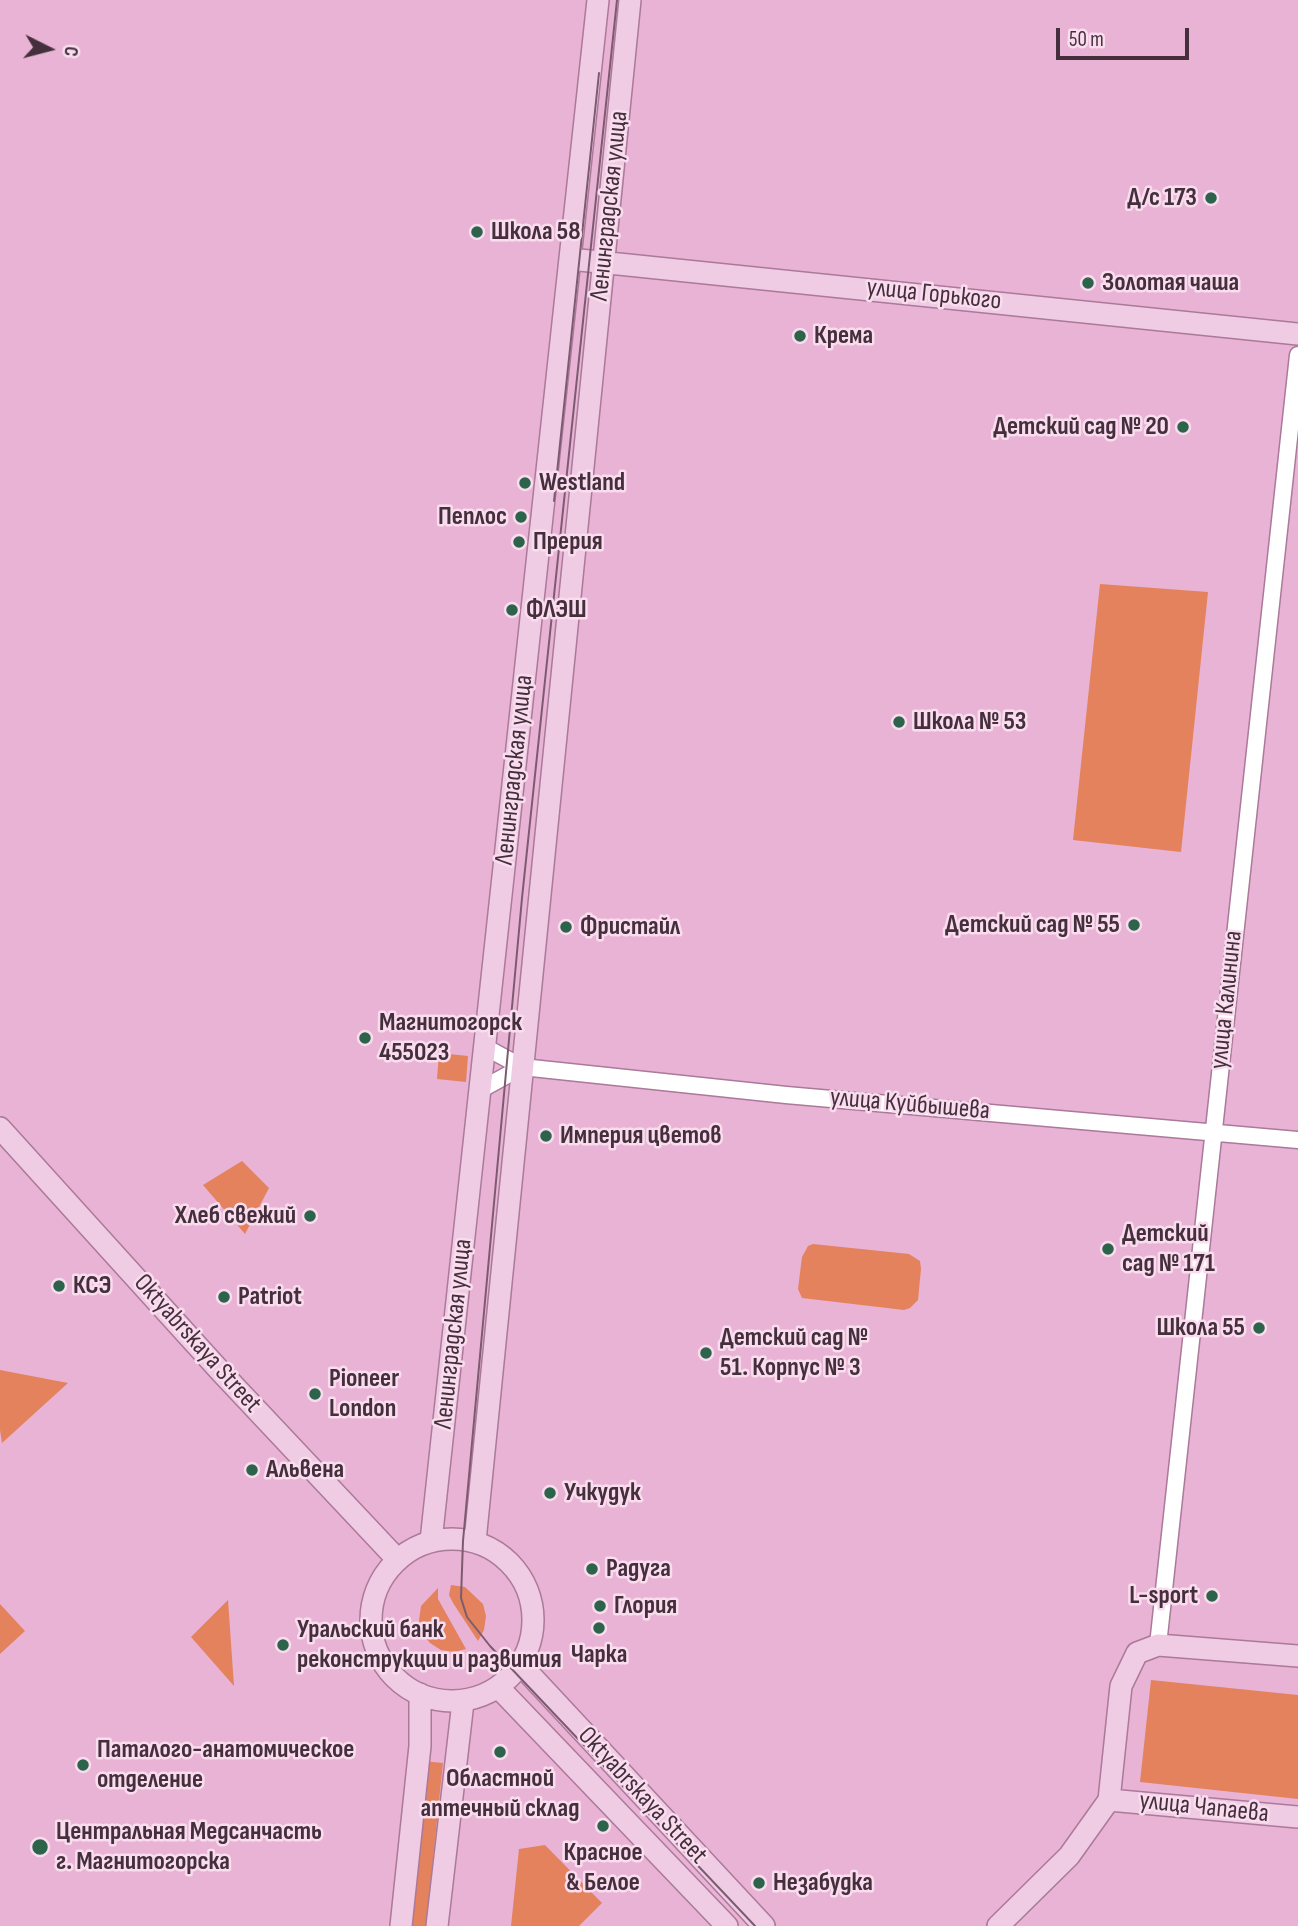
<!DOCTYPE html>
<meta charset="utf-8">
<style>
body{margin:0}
#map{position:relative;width:1298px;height:1926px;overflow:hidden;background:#e9b3d5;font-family:"Sofia Sans Condensed",sans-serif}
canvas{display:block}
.north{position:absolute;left:14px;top:14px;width:70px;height:70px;-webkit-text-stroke:5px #f9ddee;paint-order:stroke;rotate:96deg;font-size:19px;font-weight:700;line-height:28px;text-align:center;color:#452f3d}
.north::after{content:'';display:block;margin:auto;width:24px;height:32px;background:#452f3d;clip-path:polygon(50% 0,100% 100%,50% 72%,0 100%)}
.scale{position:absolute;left:1056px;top:28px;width:133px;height:32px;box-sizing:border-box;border:4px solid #452f3d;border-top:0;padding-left:9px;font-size:21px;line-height:24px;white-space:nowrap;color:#452f3d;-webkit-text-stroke:5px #f9ddee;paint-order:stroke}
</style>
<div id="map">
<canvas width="1298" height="1926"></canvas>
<div class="north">С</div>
<div class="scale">50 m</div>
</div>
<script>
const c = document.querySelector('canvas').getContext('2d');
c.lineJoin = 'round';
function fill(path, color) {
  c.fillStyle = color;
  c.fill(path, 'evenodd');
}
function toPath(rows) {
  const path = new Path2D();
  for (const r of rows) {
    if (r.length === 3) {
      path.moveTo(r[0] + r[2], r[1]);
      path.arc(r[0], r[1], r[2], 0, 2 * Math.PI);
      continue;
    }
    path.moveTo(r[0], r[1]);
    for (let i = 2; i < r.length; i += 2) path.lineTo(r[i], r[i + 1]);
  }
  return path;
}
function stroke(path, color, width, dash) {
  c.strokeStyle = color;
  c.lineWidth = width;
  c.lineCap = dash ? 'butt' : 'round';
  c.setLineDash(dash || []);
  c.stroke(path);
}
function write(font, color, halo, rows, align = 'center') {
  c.font = font + ' "Sofia Sans Condensed",sans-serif';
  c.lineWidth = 5;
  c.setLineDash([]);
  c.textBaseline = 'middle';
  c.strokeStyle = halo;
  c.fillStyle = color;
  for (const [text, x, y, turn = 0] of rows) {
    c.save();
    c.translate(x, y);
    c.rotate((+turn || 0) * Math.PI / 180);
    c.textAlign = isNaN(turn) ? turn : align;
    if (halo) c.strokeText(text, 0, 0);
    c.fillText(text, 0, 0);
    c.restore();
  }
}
fill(toPath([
 [1100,584,1208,592,1181,852,1073,840],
 [439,1053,468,1056,466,1082,437,1079],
 [242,1161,269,1188,245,1234,203,1185],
 [813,1244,909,1254,920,1261,921,1269,918,1300,910,1308,904,1310,802,1298,798,1289,802,1257,808,1246],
 [0,1370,68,1383,2,1443,0,1430],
 [451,1585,465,1587,483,1604,486,1616,484,1630,478,1641,453,1603,449,1595],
 [438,1588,438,1599,466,1649,454,1652,441,1650,430,1643,422,1633,419,1620,421,1606],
 [228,1600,234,1686,191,1637],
 [0,1604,25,1631,0,1654],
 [1151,1680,1298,1695,1298,1799,1140,1782],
 [423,1761,443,1763,426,1926,406,1926],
 [545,1845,602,1903,579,1926,511,1926,519,1849]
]), '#e3825d');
const street = toPath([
 [485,1047,522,1067,786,1095,1298,1140],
 [480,1090,522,1067],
 [1158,1645,1298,355]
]);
const secondary = toPath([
 [570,259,1298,334],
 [0,1128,221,1372,396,1558],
 [452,1620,81],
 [431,1541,598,0],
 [475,1541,630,0],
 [521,1665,764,1926],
 [499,1688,727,1926],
 [1109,1800,1298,1817],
 [401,1926,420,1746,420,1694],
 [437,1926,463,1702],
 [998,1926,1069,1856,1109,1800,1121,1686,1137,1653,1158,1645,1298,1656]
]);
stroke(street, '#ab7999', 19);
stroke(secondary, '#ab7999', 24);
stroke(street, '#fff', 16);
stroke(secondary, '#efcbe4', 21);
stroke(toPath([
 [617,0,522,898,463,1541,461,1598,467,1617,490,1646,755,1926],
 [554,501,599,73]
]), '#7c5b70', 2);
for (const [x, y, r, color] of [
 [1211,198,7,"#2d634a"],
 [477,232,7,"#2d634a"],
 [1088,283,7,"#2d634a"],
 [800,336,7,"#2d634a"],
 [1183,427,7,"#2d634a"],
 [525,483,7,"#2d634a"],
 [521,517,7,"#2d634a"],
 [519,542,7,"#2d634a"],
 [512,610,7,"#2d634a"],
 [899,722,7,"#2d634a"],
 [1134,925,7,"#2d634a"],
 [566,927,7,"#2d634a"],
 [365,1038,7,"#2d634a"],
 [546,1136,7,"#2d634a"],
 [310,1216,7,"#2d634a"],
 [1108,1249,7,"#2d634a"],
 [59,1286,7,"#2d634a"],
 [224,1297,7,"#2d634a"],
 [1259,1328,7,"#2d634a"],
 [706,1353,7,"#2d634a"],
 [315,1394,7,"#2d634a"],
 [252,1470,7,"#2d634a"],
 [550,1493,7,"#2d634a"],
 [592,1569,7,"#2d634a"],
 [1212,1596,7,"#2d634a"],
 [600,1606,7,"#2d634a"],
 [599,1628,7,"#2d634a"],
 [283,1645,7,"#2d634a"],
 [500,1752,7,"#2d634a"],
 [83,1765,7,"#2d634a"],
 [603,1826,7,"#2d634a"],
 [40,1847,9,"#2d634a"],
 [759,1883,7,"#2d634a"]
]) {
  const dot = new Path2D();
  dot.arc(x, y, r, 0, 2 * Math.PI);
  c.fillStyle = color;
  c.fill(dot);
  stroke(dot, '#f9ddee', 2.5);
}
write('bold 26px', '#452f3d', '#f9ddee', [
 ["Д/с 173",1197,198,"right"],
 ["Школа 58",491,232],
 ["Золотая чаша",1102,283],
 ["Крема",814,336],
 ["Детский сад № 20",1169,427,"right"],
 ["Westland",539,483],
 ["Пеплос",507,517,"right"],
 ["Прерия",533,542],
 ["ФЛЭШ",526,610],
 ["Школа № 53",913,722],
 ["Детский сад № 55",1120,925,"right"],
 ["Фристайл",580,927],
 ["Магнитогорск",379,1023],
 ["455023",379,1053],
 ["Империя цветов",560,1136],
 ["Хлеб свежий",296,1216,"right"],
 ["Детский",1122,1234],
 ["сад № 171",1122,1264],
 ["КСЭ",73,1286],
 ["Patriot",238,1297],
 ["Школа 55",1245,1328,"right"],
 ["Детский сад №",720,1338],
 ["51. Корпус № 3",720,1368],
 ["Pioneer",329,1379],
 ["London",329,1409],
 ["Альвена",266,1470],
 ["Учкудук",564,1493],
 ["Радуга",606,1569],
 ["L-sport",1198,1596,"right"],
 ["Глория",614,1606],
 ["Уральский банк",297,1630],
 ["реконструкции и развития",297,1660],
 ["Чарка",599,1655,"center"],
 ["Паталого-анатомическое",97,1750],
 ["отделение",97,1780],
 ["Областной",500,1779,"center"],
 ["аптечный склад",500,1809,"center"],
 ["Центральная Медсанчасть",56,1832],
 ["г. Магнитогорска",56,1862],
 ["Красное",603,1853,"center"],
 ["& Белое",603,1883,"center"],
 ["Незабудка",773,1883]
], 'left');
write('26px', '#452f3d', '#f9ddee', [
 ["Ленинградская улица",610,206,-84],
 ["улица Горького",934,295,6],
 ["Ленинградская улица",515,770,-84],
 ["улица Калинина",1227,1000,-84],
 ["улица Куйбышева",910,1105,5],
 ["Ленинградская улица",454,1334,-84],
 ["Oktyabrskaya Street",197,1344,48],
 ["Oktyabrskaya Street",642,1796,47],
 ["улица Чапаева",1204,1808,6]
]);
</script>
